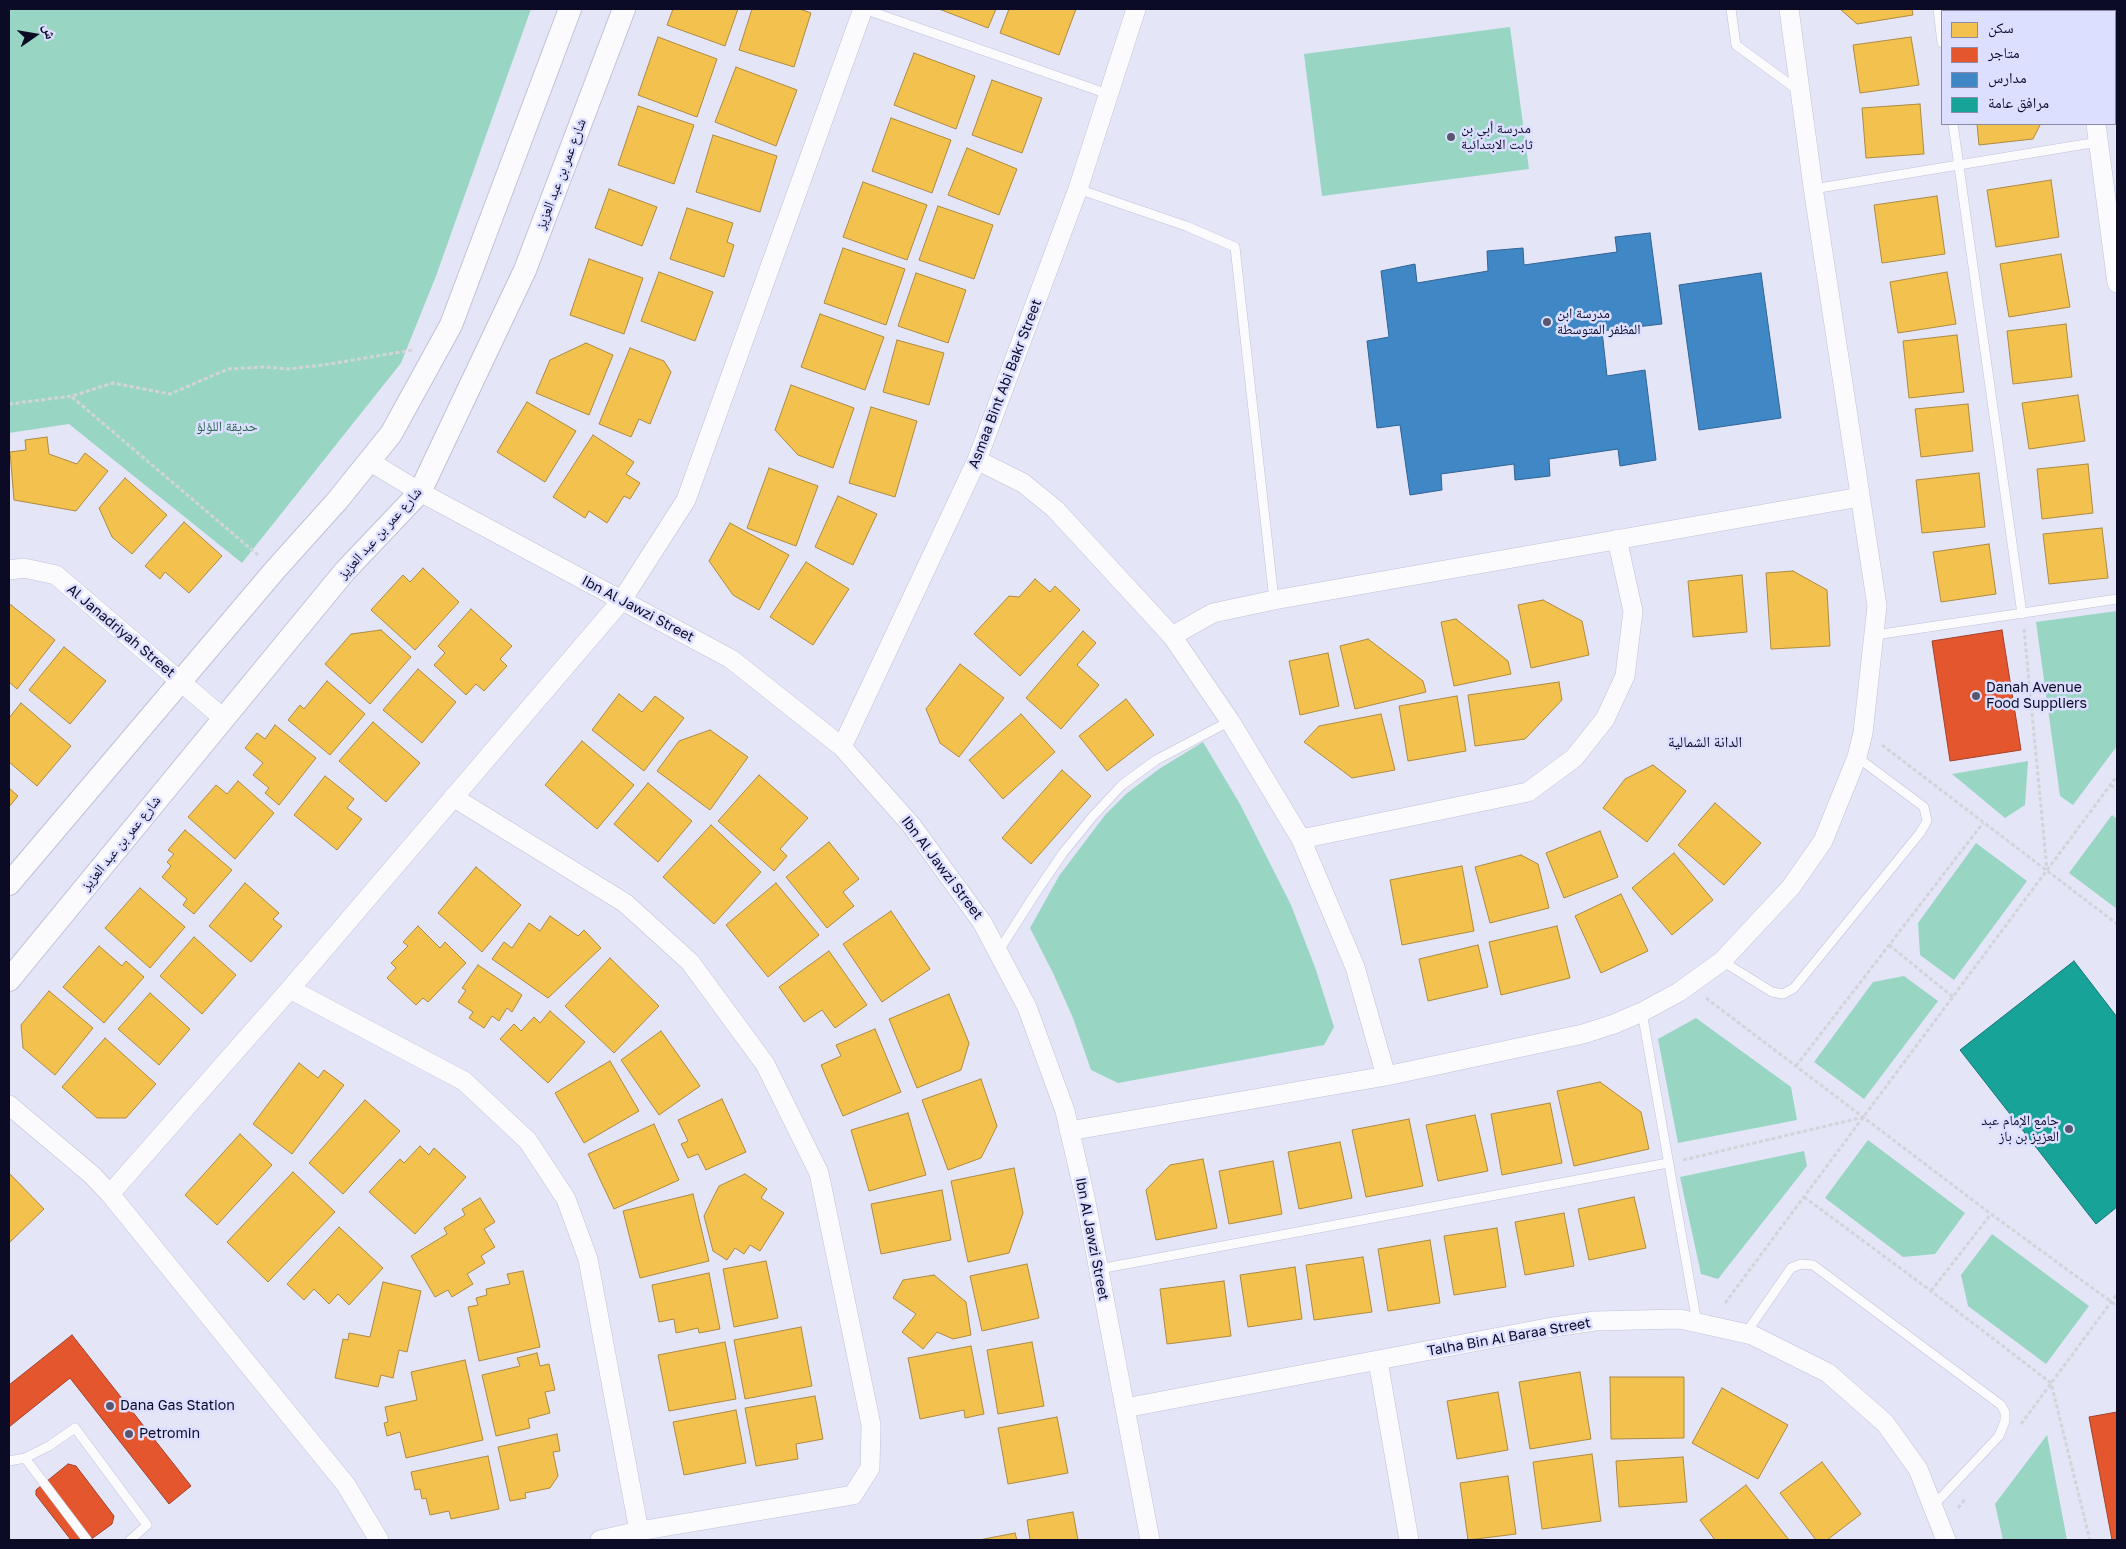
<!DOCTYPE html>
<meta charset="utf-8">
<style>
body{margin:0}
#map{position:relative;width:2126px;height:1549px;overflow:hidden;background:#e4e5f7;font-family:"Golos Text","Noto Naskh Arabic",sans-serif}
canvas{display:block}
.frame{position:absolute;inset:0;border:10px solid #0c0b26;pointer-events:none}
.legend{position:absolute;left:1941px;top:10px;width:175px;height:115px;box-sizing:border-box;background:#dcdfff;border:1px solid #898aa8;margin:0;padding:6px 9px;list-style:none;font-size:15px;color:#0c0b26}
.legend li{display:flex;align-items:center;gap:10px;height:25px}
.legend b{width:25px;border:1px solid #898aa8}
.north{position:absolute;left:10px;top:10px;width:50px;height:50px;-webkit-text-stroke:4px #dcdfff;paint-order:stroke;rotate:77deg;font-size:14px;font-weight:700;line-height:20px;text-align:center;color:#0c0b26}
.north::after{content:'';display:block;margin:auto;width:18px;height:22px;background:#0c0b26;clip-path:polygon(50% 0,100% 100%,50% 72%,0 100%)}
</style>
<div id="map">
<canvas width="2126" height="1549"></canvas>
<div class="frame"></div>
<ul class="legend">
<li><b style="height:14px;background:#f2c14e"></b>سكن</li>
<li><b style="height:14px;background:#e4572e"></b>متاجر</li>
<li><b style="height:14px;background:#3f88c5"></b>مدارس</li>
<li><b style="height:14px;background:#17a398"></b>مرافق عامة</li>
</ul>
<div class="north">ش</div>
</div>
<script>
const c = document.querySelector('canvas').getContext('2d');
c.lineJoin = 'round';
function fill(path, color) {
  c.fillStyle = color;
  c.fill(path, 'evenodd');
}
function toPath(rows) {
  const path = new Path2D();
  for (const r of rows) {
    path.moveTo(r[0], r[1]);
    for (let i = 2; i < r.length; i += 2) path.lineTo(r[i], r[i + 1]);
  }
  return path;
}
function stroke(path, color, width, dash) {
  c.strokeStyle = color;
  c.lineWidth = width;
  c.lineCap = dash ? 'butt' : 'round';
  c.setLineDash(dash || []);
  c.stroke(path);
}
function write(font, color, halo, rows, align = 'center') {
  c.font = font + ' "Golos Text","Noto Naskh Arabic",sans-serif';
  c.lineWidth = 5;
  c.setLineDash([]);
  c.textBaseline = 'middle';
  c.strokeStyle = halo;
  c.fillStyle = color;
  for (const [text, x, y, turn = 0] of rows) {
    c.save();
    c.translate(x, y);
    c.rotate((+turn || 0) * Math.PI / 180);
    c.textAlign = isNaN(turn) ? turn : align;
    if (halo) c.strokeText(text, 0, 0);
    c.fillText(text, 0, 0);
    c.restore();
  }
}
fill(toPath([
 [9,9,531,9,436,276,401,363,242,563,69,424,9,433],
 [1510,27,1529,169,1322,196,1304,54],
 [2117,611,2117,746,2073,805,2060,796,2036,622],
 [1203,742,1240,804,1291,905,1316,970,1334,1027,1324,1045,1118,1083,1091,1070,1073,1018,1053,973,1030,928,1059,876,1105,815,1126,794,1159,769],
 [2028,761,2025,805,2005,818,1952,774],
 [2112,815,2117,819,2117,909,2069,873],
 [1976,843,2027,881,1954,980,1920,955,1918,923],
 [1904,976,1938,1001,1864,1099,1814,1062,1873,982],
 [1696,1018,1791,1087,1797,1120,1678,1143,1658,1039],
 [1868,1140,1965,1213,1935,1254,1903,1257,1825,1198],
 [1804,1151,1807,1166,1718,1279,1701,1274,1680,1177],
 [1992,1234,2089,1306,2046,1364,1968,1306,1961,1275],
 [2047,1435,2067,1540,2003,1540,1995,1504]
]), '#98d6c3');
const homes = toPath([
 [673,9,738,9,725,46,667,25,673,9],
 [752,9,800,9,811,13,794,67,739,50,752,9],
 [939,9,996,9,988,28,939,9],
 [1009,9,1076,9,1059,55,1000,33,1009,9],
 [1840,9,1912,9,1913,15,1857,24,1840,9],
 [658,37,717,59,697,117,638,95,658,37],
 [1911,37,1919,85,1860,93,1853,45,1911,37],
 [914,53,975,76,956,129,894,105,914,53],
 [736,67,797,90,776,146,715,122,736,67],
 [992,80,1042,98,1022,153,972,135,992,80],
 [1920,104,1924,154,1866,158,1862,108,1920,104],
 [638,106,694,125,674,184,618,165,638,106],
 [891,118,951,140,932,193,872,171,891,118],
 [1977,124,2040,124,2040,125,2033,139,1979,145,1977,124],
 [713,135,777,156,760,212,696,192,713,135],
 [967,148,1017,169,999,215,948,195,967,148],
 [2051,180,2059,237,1996,247,1987,190,2051,180],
 [863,182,927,205,907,260,843,237,863,182],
 [609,189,657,207,642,246,595,228,609,189],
 [1937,196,1945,254,1882,263,1874,205,1937,196],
 [938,206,993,225,974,279,919,260,938,206],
 [687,208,733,223,727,242,734,245,724,277,670,259,687,208],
 [843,248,905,269,886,325,824,303,843,248],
 [2061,254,2070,307,2009,317,2000,264,2061,254],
 [589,259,643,278,624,334,570,315,589,259],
 [659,272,713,292,695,341,641,321,659,272],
 [1947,272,1956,324,1898,333,1890,282,1947,272],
 [916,273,966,290,948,343,898,326,916,273],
 [820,314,884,337,865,390,801,367,820,314],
 [2066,324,2072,377,2013,384,2007,331,2066,324],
 [1957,335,1964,392,1909,398,1903,341,1957,335],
 [897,340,944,353,929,405,883,392,897,340],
 [586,343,613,355,589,415,536,393,550,360,586,343],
 [630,348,664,361,671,372,650,424,639,419,631,437,599,424,630,348],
 [791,385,854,408,833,468,798,455,775,430,791,385],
 [2078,395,2085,441,2029,449,2022,403,2078,395],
 [527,402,576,431,545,482,497,452,527,402],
 [1968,404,1973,451,1921,457,1915,409,1968,404],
 [871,407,917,421,895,497,849,483,871,407],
 [593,435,634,462,626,474,640,483,630,499,624,496,607,523,589,511,585,518,553,497,593,435],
 [47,437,49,454,77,464,85,453,108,471,76,511,14,500,10,452,26,450,25,440,47,437],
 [2088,464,2093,513,2042,519,2037,469,2088,464],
 [769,468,818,486,796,546,747,528,769,468],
 [1979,473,1985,527,1922,533,1916,480,1979,473],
 [125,478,167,515,132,554,112,537,99,508,125,478],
 [838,496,877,514,853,565,815,547,838,496],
 [184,522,222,556,189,593,165,572,160,579,145,566,184,522],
 [730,523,789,555,759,610,733,595,709,561,730,523],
 [2102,528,2108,578,2049,584,2043,534,2102,528],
 [1989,544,1996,594,1941,602,1933,552,1989,544],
 [806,562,849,589,813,645,770,617,806,562],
 [423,568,459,602,415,650,371,610,403,575,410,582,423,568],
 [1793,571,1827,590,1830,646,1771,649,1766,573,1793,571],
 [1742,575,1747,632,1693,637,1688,581,1742,575],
 [1035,579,1050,592,1055,586,1080,610,1020,676,974,634,1009,596,1019,597,1035,579],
 [1543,600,1582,621,1589,655,1531,668,1518,605,1543,600],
 [11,605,55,640,17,689,9,682,9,606,11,605],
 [471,609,512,646,500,659,507,666,484,691,476,684,466,695,434,665,445,653,438,646,471,609],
 [1456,619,1508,661,1511,674,1454,686,1441,622,1456,619],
 [381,630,411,657,370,704,325,664,351,634,381,630],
 [1083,631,1096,643,1077,665,1099,685,1061,729,1026,698,1083,631],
 [1368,639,1423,681,1426,692,1355,709,1340,646,1368,639],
 [64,647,106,681,70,724,29,690,64,647],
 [1328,653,1339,706,1300,715,1289,661,1328,653],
 [960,664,1004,698,959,757,940,743,926,709,960,664],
 [418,669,456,702,422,743,383,710,418,669],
 [327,681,365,714,330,755,288,720,300,705,304,709,327,681],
 [1559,682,1562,700,1525,739,1475,746,1468,695,1559,682],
 [619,694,642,712,655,696,684,718,644,771,592,730,619,694],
 [1457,696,1466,751,1408,761,1399,706,1457,696],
 [1126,699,1154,735,1107,771,1079,736,1126,699],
 [21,703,71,746,37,786,9,762,9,718,21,703],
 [1021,714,1055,752,1003,799,969,760,1021,714],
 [1381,714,1395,770,1352,778,1304,742,1319,726,1381,714],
 [373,722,420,763,386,802,339,761,373,722],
 [275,725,316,758,279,805,265,793,269,788,253,775,263,763,245,748,257,733,265,739,275,725],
 [710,730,748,757,710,810,657,771,679,741,710,730],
 [582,741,634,785,597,829,545,785,582,741],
 [1653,765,1686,791,1647,842,1603,808,1625,779,1653,765],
 [1062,770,1091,796,1031,864,1002,838,1062,770],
 [759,775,808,818,780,849,787,856,774,871,718,821,759,775],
 [325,776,354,799,347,808,362,819,337,850,294,815,325,776],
 [238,781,274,813,235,859,188,817,216,785,227,794,238,781],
 [648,783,692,821,658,862,614,824,648,783],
 [9,788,18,796,9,807,9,788],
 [1715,803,1761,843,1724,885,1678,845,1715,803],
 [711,825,761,872,714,924,663,877,711,825],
 [185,830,232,870,194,914,183,905,187,899,162,877,171,866,167,862,174,854,168,850,185,830],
 [1600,831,1618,877,1564,898,1546,853,1600,831],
 [829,842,859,879,843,892,854,906,827,928,786,877,829,842],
 [1674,853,1713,900,1672,935,1632,888,1674,853],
 [1521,855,1538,864,1549,908,1490,923,1475,867,1521,855],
 [1462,866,1474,931,1402,945,1390,880,1462,866],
 [476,867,521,905,482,952,438,913,476,867],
 [245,883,279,913,273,919,282,926,251,962,209,926,245,883],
 [776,883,819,935,768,977,726,925,776,883],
 [140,888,185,927,150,968,105,928,140,888],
 [1621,894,1648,951,1601,973,1575,916,1621,894],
 [891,911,930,969,882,1002,843,944,891,911],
 [550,916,578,936,584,930,601,948,548,998,492,959,504,942,512,948,529,923,540,931,550,916],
 [418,926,440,948,445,942,466,963,428,1002,423,998,416,1005,387,978,396,968,391,963,408,946,403,942,418,926],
 [1557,926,1570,978,1501,995,1489,942,1557,926],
 [194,937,236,975,202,1014,160,976,194,937],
 [1478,945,1488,987,1428,1001,1419,959,1478,945],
 [99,946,122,966,126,961,144,977,104,1023,63,987,99,946],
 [829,951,867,1005,835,1028,822,1010,804,1022,779,987,829,951],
 [610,958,659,1006,614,1053,565,1006,610,958],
 [478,965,522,995,512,1012,507,1008,499,1021,492,1016,484,1028,469,1018,473,1012,458,1002,466,990,462,988,478,965],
 [49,991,93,1028,55,1075,23,1048,21,1025,49,991],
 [150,993,190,1029,159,1065,118,1029,150,993],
 [949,994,969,1043,961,1070,917,1088,889,1019,949,994],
 [550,1011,585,1042,548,1083,500,1039,514,1024,521,1031,534,1017,540,1023,550,1011],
 [875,1029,901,1092,843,1116,821,1065,841,1056,836,1045,875,1029],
 [661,1031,700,1086,659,1115,621,1060,661,1031],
 [105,1038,156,1084,126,1118,97,1118,62,1087,105,1038],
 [610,1061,639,1111,584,1143,555,1093,610,1061],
 [299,1063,318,1078,324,1070,344,1085,292,1154,253,1124,299,1063],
 [981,1079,997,1126,981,1158,948,1170,922,1100,981,1079],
 [1600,1082,1641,1112,1649,1149,1574,1166,1557,1091,1600,1082],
 [722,1099,746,1152,706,1170,698,1154,688,1158,681,1144,688,1141,678,1120,722,1099],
 [365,1100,400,1131,343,1194,309,1163,365,1100],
 [1550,1103,1562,1163,1502,1175,1491,1114,1550,1103],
 [908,1113,926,1175,869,1191,851,1130,908,1113],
 [1475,1115,1488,1171,1438,1181,1426,1125,1475,1115],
 [1409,1119,1423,1186,1366,1197,1352,1130,1409,1119],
 [654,1124,679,1180,614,1209,588,1154,654,1124],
 [240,1134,272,1165,217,1225,185,1195,240,1134],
 [1340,1142,1352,1198,1299,1209,1288,1152,1340,1142],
 [420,1146,429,1155,434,1148,466,1177,415,1234,369,1192,400,1159,404,1163,420,1146],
 [1203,1159,1217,1228,1156,1240,1146,1190,1170,1165,1203,1159],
 [1273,1161,1282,1214,1229,1224,1219,1171,1273,1161],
 [1014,1168,1023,1213,1009,1253,968,1262,951,1181,1014,1168],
 [293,1172,335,1212,268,1282,227,1242,293,1172],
 [9,1173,44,1209,9,1243,9,1173],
 [745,1174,767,1189,761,1198,784,1213,760,1251,750,1245,744,1254,735,1248,727,1260,713,1251,704,1216,719,1186,745,1174],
 [942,1190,951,1240,881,1254,871,1204,942,1190],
 [693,1194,709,1261,640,1278,623,1211,693,1194],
 [1634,1197,1646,1248,1589,1260,1578,1209,1634,1197],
 [480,1198,495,1222,484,1229,495,1247,481,1256,485,1263,467,1274,473,1284,452,1297,448,1290,435,1297,411,1256,447,1234,444,1228,465,1215,462,1209,480,1198],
 [1564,1213,1574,1266,1525,1275,1515,1222,1564,1213],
 [339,1227,383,1268,349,1305,338,1294,329,1304,314,1289,304,1300,287,1284,339,1227],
 [1497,1228,1506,1287,1454,1295,1444,1236,1497,1228],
 [1430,1240,1440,1303,1388,1311,1378,1249,1430,1240],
 [1363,1257,1372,1312,1314,1320,1306,1265,1363,1257],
 [766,1261,778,1318,734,1327,723,1269,766,1261],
 [1027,1264,1039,1318,982,1331,970,1276,1027,1264],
 [1295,1267,1302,1319,1248,1327,1240,1275,1295,1267],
 [523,1271,540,1347,479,1361,468,1307,478,1305,476,1298,487,1295,486,1289,510,1284,507,1274,523,1271],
 [709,1273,720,1329,699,1333,698,1328,676,1333,674,1319,659,1322,652,1285,709,1273],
 [934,1275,966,1302,971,1335,953,1339,937,1332,923,1349,902,1332,916,1314,893,1298,903,1280,934,1275],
 [1224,1281,1231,1336,1167,1344,1160,1289,1224,1281],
 [383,1282,421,1291,407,1352,399,1350,393,1378,381,1375,378,1387,335,1378,343,1339,348,1340,349,1333,370,1337,383,1282],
 [801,1327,812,1386,745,1399,734,1340,801,1327],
 [725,1342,736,1399,669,1411,658,1355,725,1342],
 [1032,1342,1044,1406,998,1414,987,1350,1032,1342],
 [971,1346,984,1414,965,1418,964,1410,920,1419,908,1358,971,1346],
 [537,1353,540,1366,549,1364,555,1390,545,1392,550,1413,528,1419,530,1428,496,1436,482,1375,520,1366,517,1358,537,1353],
 [465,1360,483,1440,406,1458,400,1432,387,1436,384,1423,388,1422,385,1407,417,1400,411,1372,465,1360],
 [1580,1372,1591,1439,1530,1449,1519,1382,1580,1372],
 [1610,1377,1684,1377,1684,1438,1611,1439,1610,1377],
 [1722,1388,1788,1425,1758,1479,1692,1443,1722,1388],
 [1498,1392,1508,1450,1457,1459,1447,1401,1498,1392],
 [815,1396,823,1439,796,1444,798,1459,756,1466,745,1408,815,1396],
 [736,1410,746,1463,684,1475,673,1422,736,1410],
 [1057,1417,1068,1473,1008,1484,998,1428,1057,1417],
 [557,1434,560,1451,553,1452,558,1476,550,1488,525,1493,526,1498,510,1501,498,1447,557,1434],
 [1592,1454,1601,1521,1542,1529,1533,1462,1592,1454],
 [488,1456,499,1509,451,1519,449,1511,430,1515,426,1498,422,1499,420,1489,415,1490,411,1472,488,1456],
 [1683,1457,1687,1502,1619,1507,1616,1461,1683,1457],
 [1822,1462,1861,1514,1827,1540,1816,1540,1780,1493,1822,1462],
 [1508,1476,1516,1534,1468,1540,1460,1483,1508,1476],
 [1746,1485,1789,1540,1715,1540,1700,1520,1746,1485],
 [1073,1512,1078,1540,1030,1540,1027,1520,1073,1512],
 [1015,1533,1017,1540,979,1540,1015,1533]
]);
fill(homes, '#f2c14e');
stroke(homes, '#ad8a42', 1);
const shops = toPath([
 [2002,630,2021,750,1950,761,1932,641,2002,630],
 [72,1335,191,1486,169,1504,70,1378,9,1427,9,1385,72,1335],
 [2117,1412,2117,1540,2112,1540,2089,1417,2117,1412],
 [68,1464,76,1466,114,1516,112,1524,90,1540,71,1540,36,1495,36,1490,68,1464]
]);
fill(shops, '#e4572e');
stroke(shops, '#a3402c', 1);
const schools = toPath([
 [1650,233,1662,324,1602,331,1607,376,1645,370,1656,460,1620,466,1618,449,1549,459,1550,476,1515,480,1514,464,1441,474,1442,490,1410,495,1400,425,1377,428,1367,341,1389,337,1381,271,1415,264,1417,283,1488,271,1487,251,1523,248,1524,265,1617,252,1615,237,1650,233],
 [1761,273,1781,418,1699,430,1679,285,1761,273]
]);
fill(schools, '#3f88c5');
stroke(schools, '#306295', 1);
const public = toPath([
 [2074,961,2117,1017,2117,1207,2096,1224,1960,1050,2074,961]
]);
fill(public, '#17a398');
stroke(public, '#147576', 1);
const service = toPath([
 [864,9,1108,94],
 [1731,9,1736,45,1799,91],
 [1938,9,1942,43],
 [1953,124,2022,614],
 [1078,189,1186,226,1235,247,1274,600],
 [1813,189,2098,142],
 [1875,635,2117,599],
 [998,952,1033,897,1063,853,1093,816,1122,785,1156,760,1230,721],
 [1722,961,1772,992,1783,994,1794,988,1920,833,1927,821,1924,807,1857,757],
 [1642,1012,1697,1323],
 [1099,1269,1668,1163],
 [1746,1333,1791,1268,1801,1264,1813,1265,2001,1405,2005,1412,2005,1421,1999,1436,1933,1506],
 [25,1458,49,1446,75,1428,147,1525,130,1540],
 [9,1461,25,1458,87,1540]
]);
const minor = toPath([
 [2083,9,2084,11],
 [2096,124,2117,283],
 [977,460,1023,483,1055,509,1172,636,1230,721,1301,839,1355,967,1386,1076],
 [369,461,420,492,731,659,842,747,912,826,982,922,1027,1007,1065,1111,1085,1197,1150,1540],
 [9,570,24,568,56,575,223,718],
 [1172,636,1213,613,1274,600,1860,497],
 [842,747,977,460,1078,189,1136,9],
 [453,797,625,903,690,962,765,1064,819,1173,871,1425,870,1468,853,1495,639,1531,600,1540],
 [1301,839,1528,792,1574,758,1605,719,1625,676,1633,611,1617,539],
 [290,989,464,1081,528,1141,566,1199,588,1259,639,1531],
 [9,1105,92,1175,110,1194,346,1485,379,1540],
 [1069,1131,1386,1076,1583,1034,1614,1024,1642,1012,1679,992,1722,961,1791,887,1823,841,1857,757,1863,733,1877,606,1814,194,1789,9],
 [110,1194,290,989,622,600,686,500,863,9],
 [1378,1361,1409,1540],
 [1125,1408,1547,1328,1595,1321,1680,1319,1752,1335,1828,1373,1885,1423,1918,1469,1946,1540]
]);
const tertiary = toPath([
 [9,884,275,570,337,501,391,434,451,325,570,9],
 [9,980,345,571,420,492,525,270,624,9]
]);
stroke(service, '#c0c1d8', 10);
stroke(minor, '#c0c1d8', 20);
stroke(tertiary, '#c0c1d8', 24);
stroke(toPath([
 [72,397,258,555],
 [9,404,72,396,113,383,170,394,228,369,263,367,289,369,330,364,412,350],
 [2024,629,2047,870],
 [1882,745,2117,924],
 [2111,785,2117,790],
 [1889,945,1953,997],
 [1706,998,1991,1214,2117,1306],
 [1796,1066,1983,823],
 [1683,1160,1864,1117],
 [1804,1197,1931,1291,2051,1383,2090,1540],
 [1931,1291,1991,1214],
 [1725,1303,2117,776],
 [2021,1424,2117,1294],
 [1958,1508,1965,1499]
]), '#d3d4da', 3, [4, 2.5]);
stroke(service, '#fbfbfe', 9);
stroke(minor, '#fbfbfe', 19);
stroke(tertiary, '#fbfbfe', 22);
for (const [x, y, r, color] of [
 [1451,137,5,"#58576f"],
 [1547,322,5,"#58576f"],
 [1976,696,5,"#58576f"],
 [2069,1129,5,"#58576f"],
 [110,1406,5,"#58576f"],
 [129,1434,5,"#58576f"]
]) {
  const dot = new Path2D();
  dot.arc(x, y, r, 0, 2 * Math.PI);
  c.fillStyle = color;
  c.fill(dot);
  stroke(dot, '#dcdfff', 2);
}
write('14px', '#0c0b26', '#dcdfff', [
 ["مدرسة أبي بن",1461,129],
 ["ثابت الابتدائية",1461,145],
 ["مدرسة ابن",1557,314],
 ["المظفر المتوسطة",1557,330],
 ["Danah Avenue",1986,688],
 ["Food Suppliers",1986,704],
 ["جامع الإمام عبد",2059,1121,"right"],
 ["العزيز بن باز",2059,1137,"right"],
 ["Dana Gas Station",120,1406],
 ["Petromin",139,1434]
], 'left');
write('14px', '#0c0b26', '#dcdfff', [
 ["شارع عمر بن عبد العزيز",561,174,-69],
 ["Asmaa Bint Abi Bakr Street",1005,384,-69],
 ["شارع عمر بن عبد العزيز",380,533,-48],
 ["Ibn Al Jawzi Street",638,609,28],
 ["Al Janadriyah Street",121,631,40],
 ["شارع عمر بن عبد العزيز",121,843,-51],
 ["Ibn Al Jawzi Street",942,868,53],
 ["Ibn Al Jawzi Street",1092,1239,79],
 ["Talha Bin Al Baraa Street",1509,1337,-10]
]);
write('14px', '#2a654b', '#dcdfff', [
 ["حديقة اللؤلؤ",227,427]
]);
write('15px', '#0c0b26', '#dcdfff', [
 ["الدانة الشمالية",1705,742]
]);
</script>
